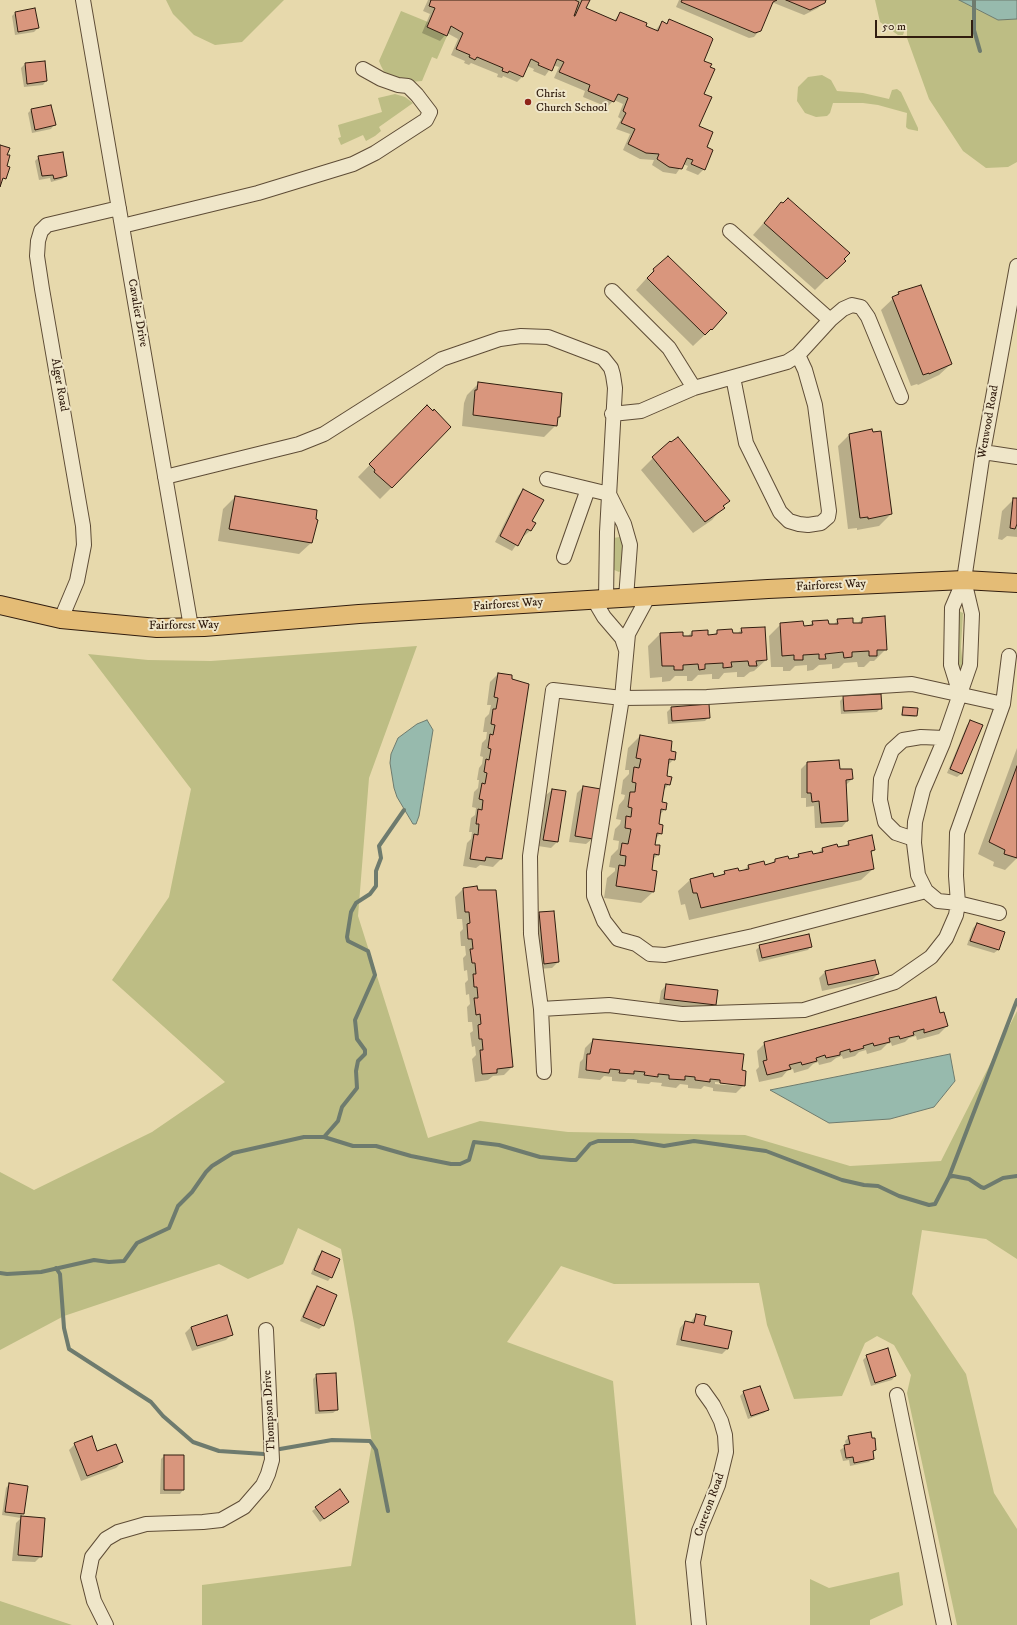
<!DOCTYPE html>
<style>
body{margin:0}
#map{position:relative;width:1017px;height:1625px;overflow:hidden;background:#e7d9ac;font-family:"IM FELL DW Pica",serif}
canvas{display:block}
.scale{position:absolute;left:875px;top:20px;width:98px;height:18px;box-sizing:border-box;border:2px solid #311d0f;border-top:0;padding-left:5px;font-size:12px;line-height:14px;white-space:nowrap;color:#311d0f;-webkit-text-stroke:3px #efe6c9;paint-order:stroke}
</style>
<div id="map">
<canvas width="1017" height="1625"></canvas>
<div class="scale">50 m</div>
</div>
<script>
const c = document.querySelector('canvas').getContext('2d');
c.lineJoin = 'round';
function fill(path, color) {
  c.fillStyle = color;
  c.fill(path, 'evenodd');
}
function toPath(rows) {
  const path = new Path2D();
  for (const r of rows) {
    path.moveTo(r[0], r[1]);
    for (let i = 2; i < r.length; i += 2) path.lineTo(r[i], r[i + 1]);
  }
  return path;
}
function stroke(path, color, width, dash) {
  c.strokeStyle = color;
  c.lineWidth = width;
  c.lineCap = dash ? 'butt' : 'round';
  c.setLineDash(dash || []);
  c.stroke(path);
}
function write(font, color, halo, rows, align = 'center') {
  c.font = font + ' "IM FELL DW Pica",serif';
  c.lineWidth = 4;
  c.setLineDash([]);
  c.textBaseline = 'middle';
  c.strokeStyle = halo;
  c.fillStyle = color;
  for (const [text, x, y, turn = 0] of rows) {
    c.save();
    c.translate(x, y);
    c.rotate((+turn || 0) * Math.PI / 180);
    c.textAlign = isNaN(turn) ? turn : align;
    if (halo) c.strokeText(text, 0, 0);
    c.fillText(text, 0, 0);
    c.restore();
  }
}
fill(toPath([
 [166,0,284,0,242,42,215,45,194,35,173,14],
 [875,0,959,0,998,20,1017,19,1017,162,1008,167,986,168,963,151,929,99,907,38,907,23,903,35,898,35,880,22],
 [401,11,428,22,427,27,447,36,437,59,432,57,422,81,411,82,387,77,381,66,379,61],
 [822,75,831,80,837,91,863,93,889,99,892,90,897,89,901,92,918,128,918,131,908,129,906,127,907,113,878,105,863,103,833,103,830,113,827,116,816,117,805,113,797,101,798,87,808,77],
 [395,94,405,97,413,103,379,127,381,131,375,136,366,141,363,135,341,145,338,138,341,137,338,125,382,112,378,98],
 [620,537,624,540,621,571,619,572,612,569,613,538],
 [959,611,963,613,961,647,963,668,961,673,956,668],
 [417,646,369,778,358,916,428,1138,480,1121,568,1132,745,1135,850,1166,941,1161,1017,1011,1017,1259,986,1239,922,1230,912,1294,966,1374,994,1493,1017,1529,1017,1625,957,1625,907,1393,911,1375,894,1345,877,1336,865,1343,842,1396,794,1399,767,1325,759,1283,614,1284,561,1266,507,1342,613,1381,636,1625,202,1625,202,1585,351,1566,372,1443,354,1323,341,1249,298,1228,283,1264,248,1279,219,1264,64,1316,0,1350,0,1172,34,1190,152,1132,225,1082,112,980,169,897,191,789,88,654,148,660,211,661],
 [899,1572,903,1605,870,1620,870,1625,810,1625,810,1579,829,1588],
 [0,1601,72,1625,0,1625]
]), '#bdbd84');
const water = toPath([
 [959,0,1017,0,1017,19,998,20,959,0],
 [427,720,433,730,419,816,416,824,413,824,397,797,394,788,390,763,391,754,398,738,417,724,427,720],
 [950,1054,955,1081,934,1107,890,1119,829,1123,770,1090,950,1054]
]);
fill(water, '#97baad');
stroke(water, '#6e7b6e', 1);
fill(toPath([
 [428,0,589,0,585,9,614,21,620,13,655,31,662,22,666,24,669,21,703,61,703,94,697,127,706,147,704,169,698,175,686,170,688,166,683,164,676,174,663,172,652,165,654,160,640,159,623,150,630,134,616,129,621,119,618,117,623,104,614,100,607,107,583,97,585,91,554,78,559,67,553,65,545,76,533,71,534,69,527,66,522,77,517,82,503,76,502,78,497,77,498,74,471,63,469,65,464,63,465,61,451,55,458,39,447,33,440,41,422,33,430,14,423,11],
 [679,0,825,0,818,8,804,15,774,3,771,5,760,30,754,37,749,38,676,7],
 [15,13,38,28,34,32,15,35,12,16],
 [25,64,46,81,43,85,24,87,21,68],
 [31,110,54,125,51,129,32,133,28,113],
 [39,157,66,176,62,179,51,182,50,178,39,180,35,161],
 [781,203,844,261,815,290,753,235],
 [654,270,711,329,693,346,636,290],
 [899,293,951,364,939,375,918,385,917,384,911,386,881,310],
 [479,383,561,403,556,425,544,437,462,426,464,403,467,395],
 [427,406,392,487,380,499,358,477],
 [850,434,891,514,879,526,857,530,857,528,848,529,838,446],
 [653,458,728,501,712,520,693,533,641,470],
 [523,490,531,521,530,531,524,536,523,535,512,551,495,542,518,496],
 [235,497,311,543,299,554,218,541,223,509],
 [1014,499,1017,499,1017,537,1007,536,1002,540,998,539,1002,511],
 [862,619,886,649,874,661,870,661,864,667,858,667,857,662,844,663,839,668,832,669,832,664,819,665,813,670,807,671,807,665,795,666,790,671,783,671,783,667,771,667,769,636,781,624,808,627,813,622,828,625,833,625,838,620,857,624],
 [742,629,766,660,754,671,750,672,744,677,737,677,737,672,724,673,719,679,712,679,712,674,698,675,692,681,687,681,687,676,675,676,670,681,662,682,662,677,650,678,648,646,660,634,687,637,692,632,707,636,713,635,718,631,737,634],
 [498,674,501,859,493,867,480,865,476,868,463,866,467,843,471,839,472,832,469,832,471,818,475,815,476,808,472,807,474,792,478,788,479,780,477,780,479,768,482,764,483,757,480,756,482,743,486,739,487,732,483,732,485,718,489,714,491,705,487,705,490,682],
 [844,697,881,708,877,712,841,714,840,701],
 [708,706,709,717,705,721,668,724,667,712,671,708],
 [903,708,916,715,915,717,901,716],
 [971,721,961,774,957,777,947,773,967,725],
 [640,736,670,752,674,759,667,766,665,777,669,784,663,791,661,803,665,809,659,816,657,825,661,833,655,839,654,846,658,855,652,860,651,871,653,892,641,903,604,898,607,878,615,871,615,868,609,867,611,856,618,849,619,841,613,840,615,829,620,824,621,820,616,819,619,805,624,799,625,795,621,794,623,780,629,774,629,770,625,770,628,748],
 [1017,748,1017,858,1005,870,993,866,994,862,978,854],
 [807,763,839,770,852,779,846,785,847,821,842,827,815,828,814,806,806,807,806,798,801,798,801,769],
 [583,787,592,839,586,844,569,842,577,793],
 [552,790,557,842,551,848,538,846,546,795],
 [849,842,874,850,871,853,873,869,861,880,689,920,685,904,681,905,678,891,690,880,714,878,721,876,725,872,743,871,748,866,764,866,771,864,775,860,794,859,799,855,817,854,822,849,843,847],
 [463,889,512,1067,504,1075,493,1076,488,1080,475,1082,472,1059,476,1055,475,1046,472,1047,470,1033,473,1031,472,1022,468,1022,467,1007,470,1004,469,994,466,995,465,983,468,980,467,970,464,971,463,958,466,955,465,946,461,946,460,932,463,929,462,919,457,919,455,897],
 [540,913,558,962,552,968,538,969,534,919],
 [977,924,998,950,994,953,967,945,973,928],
 [760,946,811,946,808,950,759,962,756,950],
 [875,961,878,974,872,980,822,991,819,978,825,972],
 [666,985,715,1005,709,1011,659,1004,661,991],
 [940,1014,947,1026,939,1034,917,1040,916,1036,909,1038,905,1042,892,1046,891,1043,887,1044,881,1050,867,1054,866,1050,859,1052,855,1056,843,1059,842,1056,836,1058,831,1062,819,1065,818,1062,813,1064,808,1069,794,1073,793,1069,787,1071,782,1077,759,1082,756,1070,759,1067,757,1051,765,1043],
 [593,1040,741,1071,744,1085,736,1093,713,1091,713,1088,704,1086,701,1089,688,1088,688,1085,680,1084,676,1088,661,1086,662,1083,651,1082,649,1084,637,1083,637,1080,628,1079,625,1082,612,1081,612,1077,604,1076,600,1080,578,1078,580,1062,583,1059,585,1048],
 [715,1082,738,1084,738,1086,715,1084],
 [322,1252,331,1277,328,1281,311,1274,318,1256],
 [317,1287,336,1295,323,1326,319,1329,300,1321,313,1291],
 [696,1315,703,1326,727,1349,722,1354,676,1345,680,1328,685,1322,690,1323],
 [191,1327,232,1334,226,1340,192,1351,185,1333],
 [867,1356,895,1376,892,1380,871,1386,863,1360],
 [317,1375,337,1410,333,1413,315,1414,313,1379],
 [744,1392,767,1410,764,1413,748,1419,740,1396],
 [849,1437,875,1449,872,1453,873,1458,869,1462,850,1466,849,1460,843,1461,840,1450,846,1446,845,1441],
 [75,1444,97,1452,122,1462,116,1468,81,1481,69,1450],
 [164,1456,183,1456,183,1490,180,1494,160,1494,161,1459],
 [9,1484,23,1514,20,1517,44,1519,41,1556,35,1562,12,1561,16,1523,21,1518,2,1515,6,1488],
 [348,1502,320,1522,312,1511,316,1508]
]), '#0003');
stroke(toPath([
 [974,0,974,30,980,51],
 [324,1137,338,1121,342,1107,357,1088,356,1071,358,1061,365,1054,365,1050,357,1039,355,1020,375,975,368,951,348,941,347,937,351,912,356,903,370,894,376,886,376,871,381,858,379,846,404,810],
 [949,1177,1017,1000],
 [56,1268,60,1274,64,1328,69,1349,151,1402,163,1416,193,1442,219,1451,264,1454],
 [0,1273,7,1274,41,1272,94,1260,109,1262,124,1261,137,1243,169,1228,178,1206,192,1192,206,1172,212,1166,233,1153,304,1137,324,1137,353,1146,376,1146,411,1156,451,1164,460,1164,469,1160,474,1142,499,1145,540,1157,571,1160,576,1160,590,1144,598,1141,633,1141,664,1146,694,1141,766,1151,842,1180,864,1185,878,1186,899,1196,929,1205,935,1204,949,1177,953,1176,969,1179,981,1187,984,1188,1003,1178,1017,1176],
 [280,1449,332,1440,370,1441,376,1450,388,1511]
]), '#6e7b6e', 4);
const building = toPath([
 [431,0,575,0,579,2,574,16,575,16,582,0,590,0,586,8,616,21,620,12,647,23,646,26,658,31,662,21,667,24,669,19,711,37,713,39,704,61,712,64,710,67,715,69,704,94,712,97,699,126,713,132,707,147,713,150,705,170,691,164,693,160,687,158,682,169,669,167,657,159,659,154,646,153,628,144,635,129,621,123,626,113,623,111,628,98,618,94,614,102,588,91,590,85,559,72,564,62,557,59,552,71,538,65,539,63,531,59,523,77,509,71,508,73,502,71,503,68,477,57,475,60,469,57,470,55,456,49,463,33,451,26,447,36,427,27,435,8,429,6,431,0],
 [682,0,777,0,773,2,761,31,755,33,681,2,682,0],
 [786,0,826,0,825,3,810,10,786,0],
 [35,8,39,28,18,32,15,12,35,8],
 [45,61,47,81,27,84,25,63,45,61],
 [51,105,56,125,35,130,31,109,51,105],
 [0,145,10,148,7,155,10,155,7,166,10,167,6,179,3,178,0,187,0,145],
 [63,152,67,176,54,179,53,175,42,176,38,156,63,152],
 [788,198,850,253,844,259,846,261,827,279,764,223,781,202,783,203,788,198],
 [668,256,727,313,712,330,711,329,705,335,647,278,654,271,653,269,668,256],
 [921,285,952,364,929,374,929,373,923,375,892,297,899,294,898,292,921,285],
 [478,382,562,393,560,417,558,417,557,426,473,415,475,390,477,390,478,382],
 [427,405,433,411,434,409,451,427,392,488,374,472,375,470,369,464,427,405],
 [872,429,873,432,881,431,892,514,868,519,868,517,860,518,849,434,872,429],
 [678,437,730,501,723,506,725,508,705,522,652,457,670,441,671,442,678,437],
 [523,489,544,500,532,521,536,523,531,531,527,529,518,546,500,536,523,489],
 [235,496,317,510,316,519,318,520,312,543,229,529,235,496],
 [1013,498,1017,498,1017,524,1015,529,1010,528,1013,498],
 [885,616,887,650,877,650,877,656,869,656,869,651,852,652,852,657,844,658,843,652,825,654,826,659,819,659,819,654,803,655,803,660,794,660,794,655,782,656,780,623,803,621,804,626,813,625,812,621,828,620,829,624,838,624,837,619,853,618,853,623,862,623,862,618,885,616],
 [765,627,767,660,756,661,757,666,749,666,748,661,731,662,732,667,723,668,723,663,705,664,705,669,699,670,698,664,683,665,683,670,674,670,674,666,662,666,660,633,683,632,683,636,692,636,692,631,708,630,708,635,717,634,717,630,732,629,733,633,742,633,741,628,765,627],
 [498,673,512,675,512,679,529,684,502,859,486,857,485,861,470,859,474,834,478,835,479,824,476,824,478,809,482,810,483,800,479,799,482,783,485,784,487,773,484,772,486,759,489,760,491,749,488,748,490,734,493,735,495,725,491,724,493,709,496,709,498,698,494,697,498,673],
 [881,694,882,709,844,711,843,696,881,694],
 [709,704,710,718,672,721,671,707,709,704],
 [903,707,918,708,917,716,902,715,903,707],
 [970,720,983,725,962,774,950,769,970,720],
 [640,735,672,741,671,751,676,752,675,760,669,759,667,776,672,777,670,785,665,784,662,802,667,803,666,810,661,809,659,824,663,825,662,834,657,833,655,845,660,845,659,855,654,854,652,870,657,871,654,892,616,886,619,865,625,866,626,856,620,855,622,843,628,844,631,829,625,828,626,816,631,817,632,808,628,807,630,792,635,792,636,783,632,782,634,767,639,768,641,759,636,758,640,735],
 [839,760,840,769,852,769,853,779,846,780,848,821,821,823,819,801,812,802,811,793,807,793,807,762,839,760],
 [1017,766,1017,858,1004,854,1005,850,989,842,1017,766],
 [583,786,601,789,593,839,575,836,583,786],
 [552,789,566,791,558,842,543,840,552,789],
 [872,835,875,850,871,851,874,869,701,908,697,893,693,893,690,879,713,873,714,877,725,874,724,871,738,868,739,871,749,869,748,865,764,861,765,865,775,862,775,859,788,856,789,859,799,857,798,854,812,851,813,854,823,852,822,848,837,844,838,847,849,845,848,841,872,835],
 [477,886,478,890,496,890,513,1067,497,1069,497,1073,482,1074,480,1050,483,1050,482,1039,479,1039,478,1025,481,1024,480,1014,476,1015,474,998,478,998,477,987,474,987,473,974,476,974,475,963,472,963,470,949,473,949,472,939,468,939,467,924,470,923,469,912,465,912,463,888,477,886],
 [554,911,559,962,544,964,539,912,554,911],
 [977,923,1005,932,999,950,970,941,977,923],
 [809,934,812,947,762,958,759,945,809,934],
 [875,960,879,974,828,985,825,971,875,960],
 [666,984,718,990,716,1005,664,999,666,984],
 [936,997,940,1013,944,1012,948,1026,924,1033,924,1029,913,1032,914,1035,900,1039,899,1036,889,1038,890,1042,874,1046,873,1043,863,1046,864,1048,850,1052,850,1049,840,1052,840,1055,826,1058,825,1055,816,1058,817,1061,802,1065,801,1062,789,1065,791,1069,767,1075,763,1061,767,1060,764,1042,936,997],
 [593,1039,744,1054,742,1070,746,1071,745,1086,720,1083,720,1080,710,1079,710,1082,695,1080,695,1077,685,1076,685,1080,669,1079,669,1075,658,1074,658,1077,644,1075,645,1072,634,1071,634,1074,619,1073,620,1070,610,1069,609,1073,586,1070,587,1054,590,1054,593,1039],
 [322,1251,340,1259,332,1278,314,1270,322,1251],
 [317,1286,337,1295,324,1326,303,1317,317,1286],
 [696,1314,706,1316,704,1325,732,1331,728,1349,681,1340,685,1321,694,1323,696,1314],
 [227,1315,233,1335,197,1346,191,1327,227,1315],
 [888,1348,896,1376,875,1383,866,1355,888,1348],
 [336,1373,338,1410,319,1411,316,1374,336,1373],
 [760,1386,769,1410,751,1416,743,1391,760,1386],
 [871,1432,872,1438,875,1438,876,1450,873,1451,874,1459,854,1463,853,1457,846,1458,844,1445,850,1444,848,1436,871,1432],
 [92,1436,97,1451,116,1444,123,1462,87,1476,74,1443,92,1436],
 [164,1455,184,1455,184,1490,164,1490,164,1455],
 [9,1483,28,1486,24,1514,5,1512,9,1483],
 [340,1489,349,1502,324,1519,315,1507,340,1489],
 [21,1516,45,1518,42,1557,18,1555,21,1516]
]);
fill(building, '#d9967d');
stroke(building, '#311d0f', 1);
const minor = toPath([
 [83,0,191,627],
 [122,226,258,193,353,164,375,153,426,120,430,112,417,95,408,86,398,85,381,79,363,69],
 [730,231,830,320],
 [612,291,669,348,694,388],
 [733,377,746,443,780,512,789,521,799,524,808,525,821,523,828,517,829,511,815,405,805,370,798,355],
 [612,414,641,411,694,388,787,362,798,355,830,320,843,309,852,305,861,307,868,317,901,397],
 [983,452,1017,457],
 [165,477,299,444,324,434,442,359,500,339,521,336,548,337,603,358,611,368,613,375,615,388,607,532,606,599],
 [547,479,609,494],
 [610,496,624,524,630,545,626,598],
 [564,557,588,489],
 [964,580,972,614,970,665,943,743,923,790,915,822,914,843,918,875,926,891,938,901,958,903,999,913],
 [648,597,628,634,622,698,594,872,594,896,604,921,618,939,636,944,650,954,665,955,753,936,926,891],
 [594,600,604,617,622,638,626,650],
 [61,619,77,581,84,545,83,526,42,289,37,256,38,241,41,231,47,225,119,208],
 [960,694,951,665,952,608,964,580,983,452,1017,266],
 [1003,704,912,684,707,697,622,698,553,690,530,856,531,934,541,1009,609,1005,682,1014,804,1010,895,982,931,957,946,938,956,915,958,903,956,876,957,833,1003,704,1009,656],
 [914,839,896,833,885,822,880,800,881,779,892,750,903,740,921,737,944,738],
 [541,1009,544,1072],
 [897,1395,944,1625],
 [106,1625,94,1601,88,1577,92,1557,106,1539,118,1532,146,1524,203,1522,221,1520,244,1507,263,1485,268,1474,272,1460,266,1330],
 [699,1625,693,1562,699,1531,718,1485,726,1452,725,1435,721,1421,713,1405,703,1391]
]);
const major = toPath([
 [0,605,61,619,157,628,204,627,359,614,768,589,964,580,1017,583]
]);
stroke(minor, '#5e4c36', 16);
stroke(major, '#311d0f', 20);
stroke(minor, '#efe6c9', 14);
stroke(major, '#e4bc76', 18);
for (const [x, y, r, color] of [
 [528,102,4,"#8f2418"]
]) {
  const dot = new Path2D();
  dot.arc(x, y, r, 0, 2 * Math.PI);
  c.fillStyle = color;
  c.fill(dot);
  stroke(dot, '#efe6c9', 1.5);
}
write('12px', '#311d0f', '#efe6c9', [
 ["Christ",536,95],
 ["Church School",536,109]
], 'left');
write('12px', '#311d0f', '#efe6c9', [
 ["Cavalier Drive",137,313,80],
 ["Alger Road",59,385,80],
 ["Wenwood Road",989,422,-80],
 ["Fairforest Way",831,586,-3],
 ["Fairforest Way",508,605,-4],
 ["Fairforest Way",184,626,-1],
 ["Thompson Drive",270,1411,-93],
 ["Cureton Road",710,1505,-70]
]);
</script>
